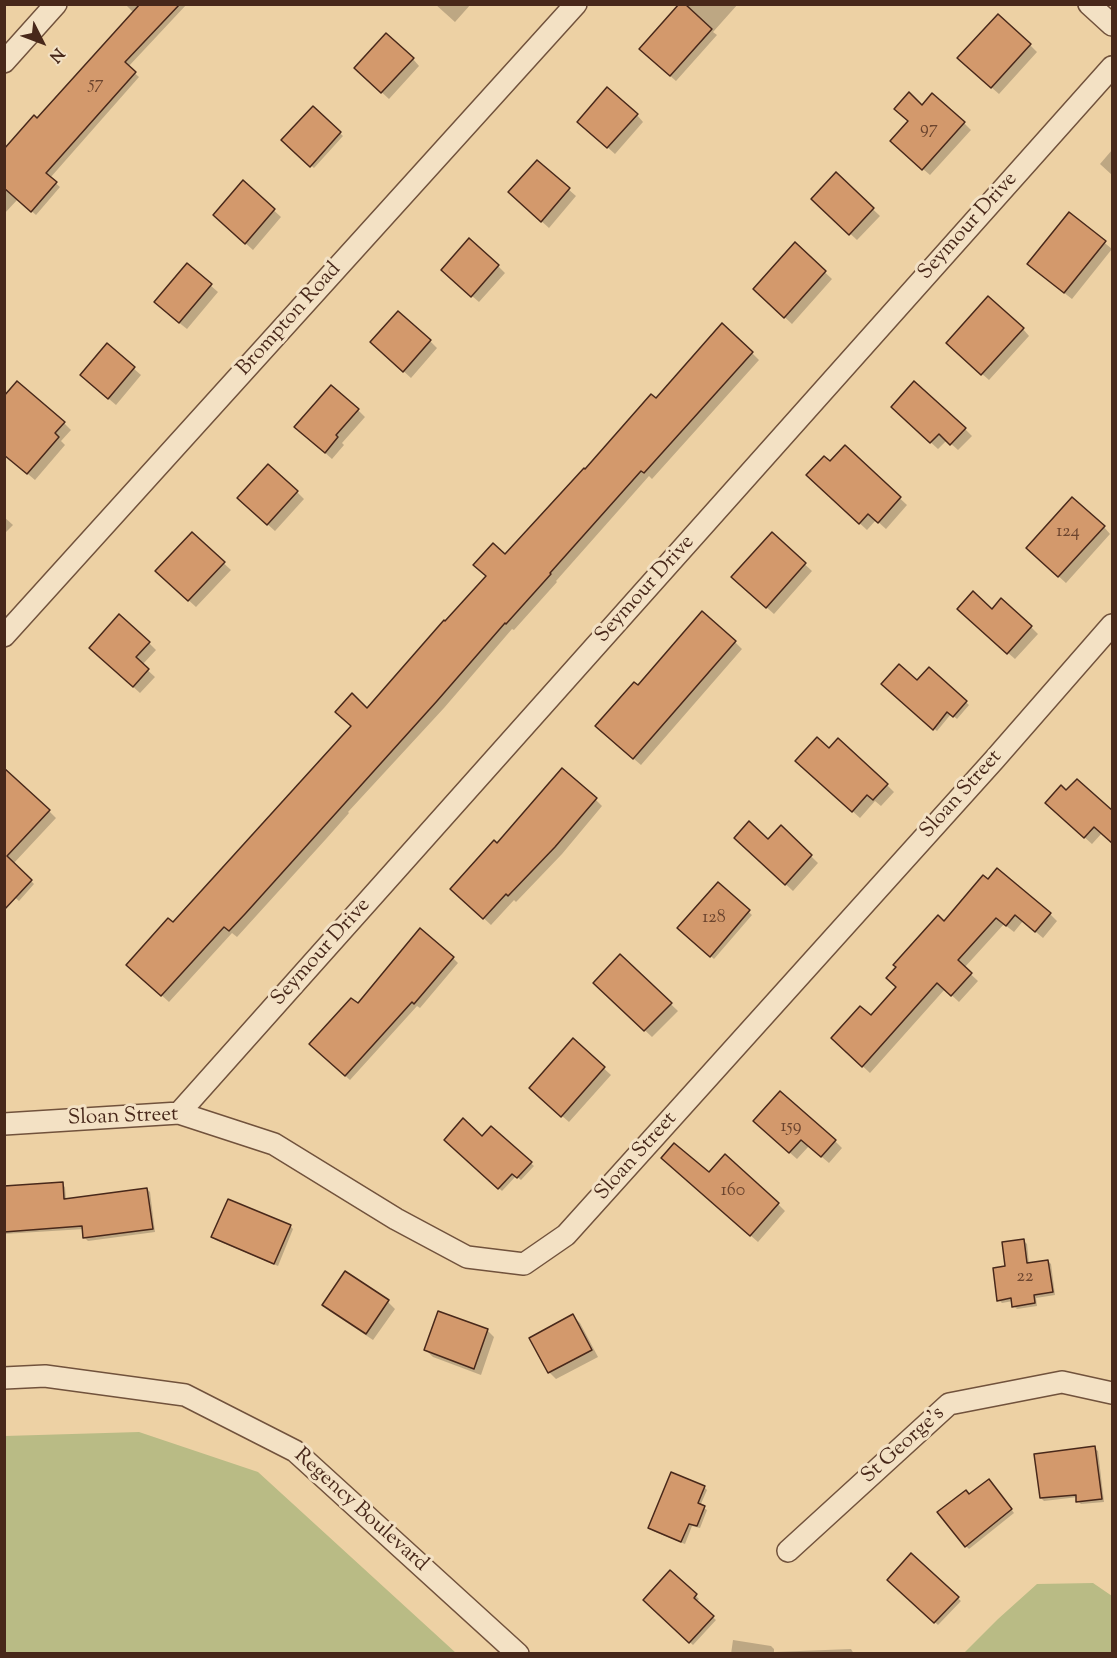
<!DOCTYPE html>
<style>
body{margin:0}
#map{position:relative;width:1117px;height:1658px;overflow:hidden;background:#edd1a4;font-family:"Sorts Mill Goudy",serif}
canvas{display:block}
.frame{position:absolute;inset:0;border:6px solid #48281a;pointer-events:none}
.north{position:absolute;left:12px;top:12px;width:60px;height:60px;-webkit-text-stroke:4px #f3e1c4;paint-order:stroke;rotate:132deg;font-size:16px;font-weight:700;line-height:24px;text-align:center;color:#48281a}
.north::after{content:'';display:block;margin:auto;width:21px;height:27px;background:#48281a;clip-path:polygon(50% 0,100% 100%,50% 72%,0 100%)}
</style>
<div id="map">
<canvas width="1117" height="1658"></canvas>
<div class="frame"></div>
<div class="north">N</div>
</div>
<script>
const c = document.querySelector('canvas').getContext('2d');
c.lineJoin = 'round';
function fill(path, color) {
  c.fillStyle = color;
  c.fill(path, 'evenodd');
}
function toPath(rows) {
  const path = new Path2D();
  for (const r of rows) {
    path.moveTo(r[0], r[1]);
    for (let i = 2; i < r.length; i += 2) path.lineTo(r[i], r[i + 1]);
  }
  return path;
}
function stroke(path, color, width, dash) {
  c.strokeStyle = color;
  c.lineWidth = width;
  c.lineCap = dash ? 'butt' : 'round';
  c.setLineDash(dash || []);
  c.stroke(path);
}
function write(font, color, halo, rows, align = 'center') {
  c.font = font + ' "Sorts Mill Goudy",serif';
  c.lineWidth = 6;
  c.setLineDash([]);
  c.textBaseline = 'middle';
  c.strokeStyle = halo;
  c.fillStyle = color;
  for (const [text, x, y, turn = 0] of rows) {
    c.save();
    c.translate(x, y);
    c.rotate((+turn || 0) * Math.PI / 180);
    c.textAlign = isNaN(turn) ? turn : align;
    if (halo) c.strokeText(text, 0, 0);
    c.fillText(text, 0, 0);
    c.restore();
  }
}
fill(toPath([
 [139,1432,258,1472,456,1653,5,1653,5,1436],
 [1093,1583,1112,1596,1112,1653,964,1653,998,1619,1037,1584]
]), '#b9bb85');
fill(toPath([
 [125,4,187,4,128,67,139,77,50,178,60,187,36,215,18,199,4,214,4,152,38,120,134,13],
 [435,4,471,4,455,22],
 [681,4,738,4,713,32,717,35,676,81,646,55],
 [1030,45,1037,52,999,94,966,65],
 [413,59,419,66,389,99,363,75],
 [922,107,964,123,971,130,930,175,899,148],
 [313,108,343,136,314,168,283,140],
 [637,115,643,122,615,154,586,128],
 [1112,150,1112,175,1100,164],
 [537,162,576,196,549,228,517,199],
 [836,174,880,216,857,240,813,199],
 [243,182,281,217,253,250,222,222],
 [1070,214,1112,249,1072,299,1036,271],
 [795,244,832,279,792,324,762,296],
 [187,265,218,292,187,329,162,309],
 [498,266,505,273,479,302,450,277],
 [1023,329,1029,336,989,380,955,350],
 [430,341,437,348,411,378,379,349],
 [107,345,141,375,116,405,89,382],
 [752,353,759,360,652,479,649,476,556,581,557,582,514,630,512,629,444,708,348,812,349,813,326,839,237,937,232,933,169,1002,135,971,173,924,506,556,585,471,656,400],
 [358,410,365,417,342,443,344,445,332,459,303,433],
 [900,414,965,429,972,436,958,450,947,440,938,449],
 [64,423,71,430,61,441,65,445,35,480,4,454],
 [845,447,907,505,886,529,876,520,867,530,815,482],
 [297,492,304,499,275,531,246,505],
 [4,517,13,525,4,534],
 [1104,527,1110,534,1066,583,1035,555],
 [192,534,231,570,196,607,164,578],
 [772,534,812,571,774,614,740,584],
 [992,611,1031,627,1038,634,1015,659,966,616],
 [735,642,742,649,641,765,604,733,638,687],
 [149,643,156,650,142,665,155,677,140,693,98,655],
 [929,669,969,705,957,719,951,714,937,731,883,684,917,682],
 [829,750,887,785,894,792,881,806,875,801,860,818,804,767],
 [1067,792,1102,833,1092,844,1054,810],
 [596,800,602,806,562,854,516,902,514,900,491,925,459,895,497,846],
 [49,811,56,818,13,864,4,855],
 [781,827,818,863,793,891,743,845,768,841],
 [17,867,34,884,19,901,4,888],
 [988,881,1050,914,1057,921,1043,938,1023,921,1014,932,1004,924,964,968,978,981,959,1002,945,989,870,1073,840,1045,871,1017,897,987,944,923],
 [718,884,752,915,714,959,679,928],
 [620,956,678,1011,652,1037,595,983],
 [453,958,458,963,420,1008,417,1006,350,1080,316,1049,358,1005],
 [573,1040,611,1075,569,1122,538,1095],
 [491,1128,534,1166,521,1180,516,1176,502,1191,446,1140,482,1138],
 [762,1128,835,1141,842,1148,829,1163,809,1146,797,1159],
 [670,1165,778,1204,785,1211,758,1242],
 [62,1184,65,1187,66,1200,147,1189,150,1192,155,1232,88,1241,85,1238,84,1229,4,1234,4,1187],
 [290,1226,293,1229,278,1266,216,1240,213,1237],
 [1024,1241,1027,1244,1029,1264,1048,1261,1051,1264,1055,1295,1036,1298,1037,1306,1017,1309,1014,1306,1013,1301,1002,1303,999,1300,1007,1267],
 [388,1302,395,1309,373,1340,331,1312,324,1305],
 [573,1316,580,1323,598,1357,556,1379,549,1372],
 [487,1330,494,1337,481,1375,433,1357,426,1350],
 [1094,1448,1098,1451,1104,1502,1081,1504,1078,1501,1078,1497,1044,1501,1041,1498],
 [992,1484,1014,1513,969,1549,966,1546,970,1496],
 [704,1487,707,1490,700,1506,707,1510,700,1528,692,1526,685,1544,653,1531,650,1528],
 [912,1555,961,1601,938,1625,889,1580],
 [671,1572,699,1599,696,1602,716,1620,693,1645,645,1600],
 [733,1640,771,1646,774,1649,774,1652,851,1649,854,1654,731,1654]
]), '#0003');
const building = toPath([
 [140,4,180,4,125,62,136,72,46,173,57,182,31,212,4,188,4,149,34,115,37,118,140,4],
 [679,4,685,4,712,29,670,76,639,49,679,4],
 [998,14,1031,44,991,88,957,58,998,14],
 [386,33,414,58,381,93,354,68,386,33],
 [607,87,638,114,607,148,577,122,607,87],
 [909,92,922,105,932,93,965,122,922,170,890,141,908,121,894,109,909,92],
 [313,106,341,132,310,167,281,140,313,106],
 [537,160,570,188,541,222,508,192,537,160],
 [836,172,874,208,849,235,811,199,836,172],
 [243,180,275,209,245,244,213,215,243,180],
 [1069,212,1106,241,1064,293,1027,264,1069,212],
 [469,238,499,265,471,297,441,270,469,238],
 [795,242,826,271,784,318,753,289,795,242],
 [187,263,212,284,179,323,154,302,187,263],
 [988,296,1024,328,981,375,946,343,988,296],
 [398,311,431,340,403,372,370,342,398,311],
 [722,323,753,352,644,473,641,471,550,573,551,574,506,624,505,623,437,701,245,914,229,931,224,927,161,996,126,965,168,918,173,922,351,726,335,712,352,693,367,708,444,620,445,621,486,576,473,565,493,543,505,554,584,468,585,469,651,394,656,398,722,323],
 [107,343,135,367,108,399,80,375,107,343],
 [17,381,65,422,55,433,59,437,27,474,4,455,4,396,17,381],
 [914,381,966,428,950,445,939,434,930,443,891,407,914,381],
 [331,385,359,409,336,435,338,437,325,453,294,427,331,385],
 [845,445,901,497,878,523,868,514,859,524,806,475,824,456,830,461,845,445],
 [268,464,298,491,267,525,237,498,268,464],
 [1072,497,1105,526,1058,577,1026,548,1072,497],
 [192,532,225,562,188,601,155,571,192,532],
 [772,532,806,563,766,608,731,577,772,532],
 [973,591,992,609,1001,598,1032,626,1007,654,957,609,973,591],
 [702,611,736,641,633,759,595,726,634,682,638,685,702,611],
 [119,614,150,642,136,657,149,669,133,687,89,648,119,614],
 [899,664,917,680,929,667,967,701,953,717,947,712,933,730,881,684,899,664],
 [817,737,829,748,838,738,888,784,873,800,867,795,852,812,795,761,817,737],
 [4,768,50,810,7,856,32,880,4,910,4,768],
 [562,768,597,798,555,847,508,896,506,894,483,919,450,889,494,840,497,843,562,768],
 [1077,779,1113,811,1113,844,1094,827,1084,838,1045,803,1061,785,1066,790,1077,779],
 [749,821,768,839,781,825,812,855,785,885,734,838,749,821],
 [997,868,1051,913,1035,932,1015,915,1006,926,996,918,958,960,972,973,951,996,937,983,862,1067,831,1038,860,1006,871,1015,896,987,886,978,896,967,893,965,938,915,944,921,983,875,988,879,997,868],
 [718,882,750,910,710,957,677,928,718,882],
 [420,928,454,957,414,1004,412,1002,345,1076,309,1044,351,998,358,1003,420,928],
 [620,954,672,1003,644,1031,593,983,620,954],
 [573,1038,605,1067,561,1117,529,1088,573,1038],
 [780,1091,836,1140,821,1157,801,1140,789,1153,753,1121,780,1091],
 [463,1118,482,1136,491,1126,532,1162,517,1178,512,1174,498,1189,444,1140,463,1118],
 [674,1143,709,1172,725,1154,779,1203,750,1236,661,1158,674,1143],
 [63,1182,64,1199,147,1188,153,1229,83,1238,82,1226,4,1232,4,1186,63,1182],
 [228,1199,291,1225,274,1264,211,1237,228,1199],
 [1024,1239,1027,1263,1048,1260,1053,1292,1034,1295,1035,1303,1012,1307,1011,1298,997,1301,993,1268,1005,1266,1002,1242,1024,1239],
 [345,1271,389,1300,366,1334,322,1305,345,1271],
 [438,1311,488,1329,474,1369,424,1350,438,1311],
 [573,1314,592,1350,548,1373,529,1338,573,1314],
 [1095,1446,1102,1499,1076,1502,1076,1495,1040,1498,1034,1454,1095,1446],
 [671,1472,705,1486,698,1503,705,1506,697,1526,689,1524,681,1542,648,1528,671,1472],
 [989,1479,1012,1509,965,1547,937,1512,966,1490,969,1494,989,1479],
 [911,1553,959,1597,934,1623,887,1580,911,1553],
 [670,1570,697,1594,694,1598,714,1616,689,1643,643,1600,670,1570]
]);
fill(building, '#d3996c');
stroke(building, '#48281a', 1.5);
const minor = toPath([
 [1089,4,1112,25],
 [4,62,56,4],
 [4,636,576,4],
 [179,1113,1112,67],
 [4,1124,179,1113,274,1144,396,1219,467,1257,524,1264,566,1235,994,760,1112,625],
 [4,1378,45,1376,185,1395,295,1451,518,1654],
 [788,1551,949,1404,1062,1382,1112,1393]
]);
stroke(minor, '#71523c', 24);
stroke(minor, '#f3e1c4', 21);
write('18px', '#6b442e', null, [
 ["57",96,85],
 ["97",929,130],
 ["124",1068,533],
 ["128",714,919],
 ["159",791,1128],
 ["160",733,1192],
 ["22",1025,1278]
]);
write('21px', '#48281a', '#f3e1c4', [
 ["Seymour Drive",969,227,-48],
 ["Brompton Road",290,320,-48],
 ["Seymour Drive",646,590,-48],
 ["Sloan Street",962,795,-48],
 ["Seymour Drive",322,953,-48],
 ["Sloan Street",123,1118,-2],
 ["Sloan Street",637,1157,-48],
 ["St George's",904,1446,-42],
 ["Regency Boulevard",360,1511,42]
]);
</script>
